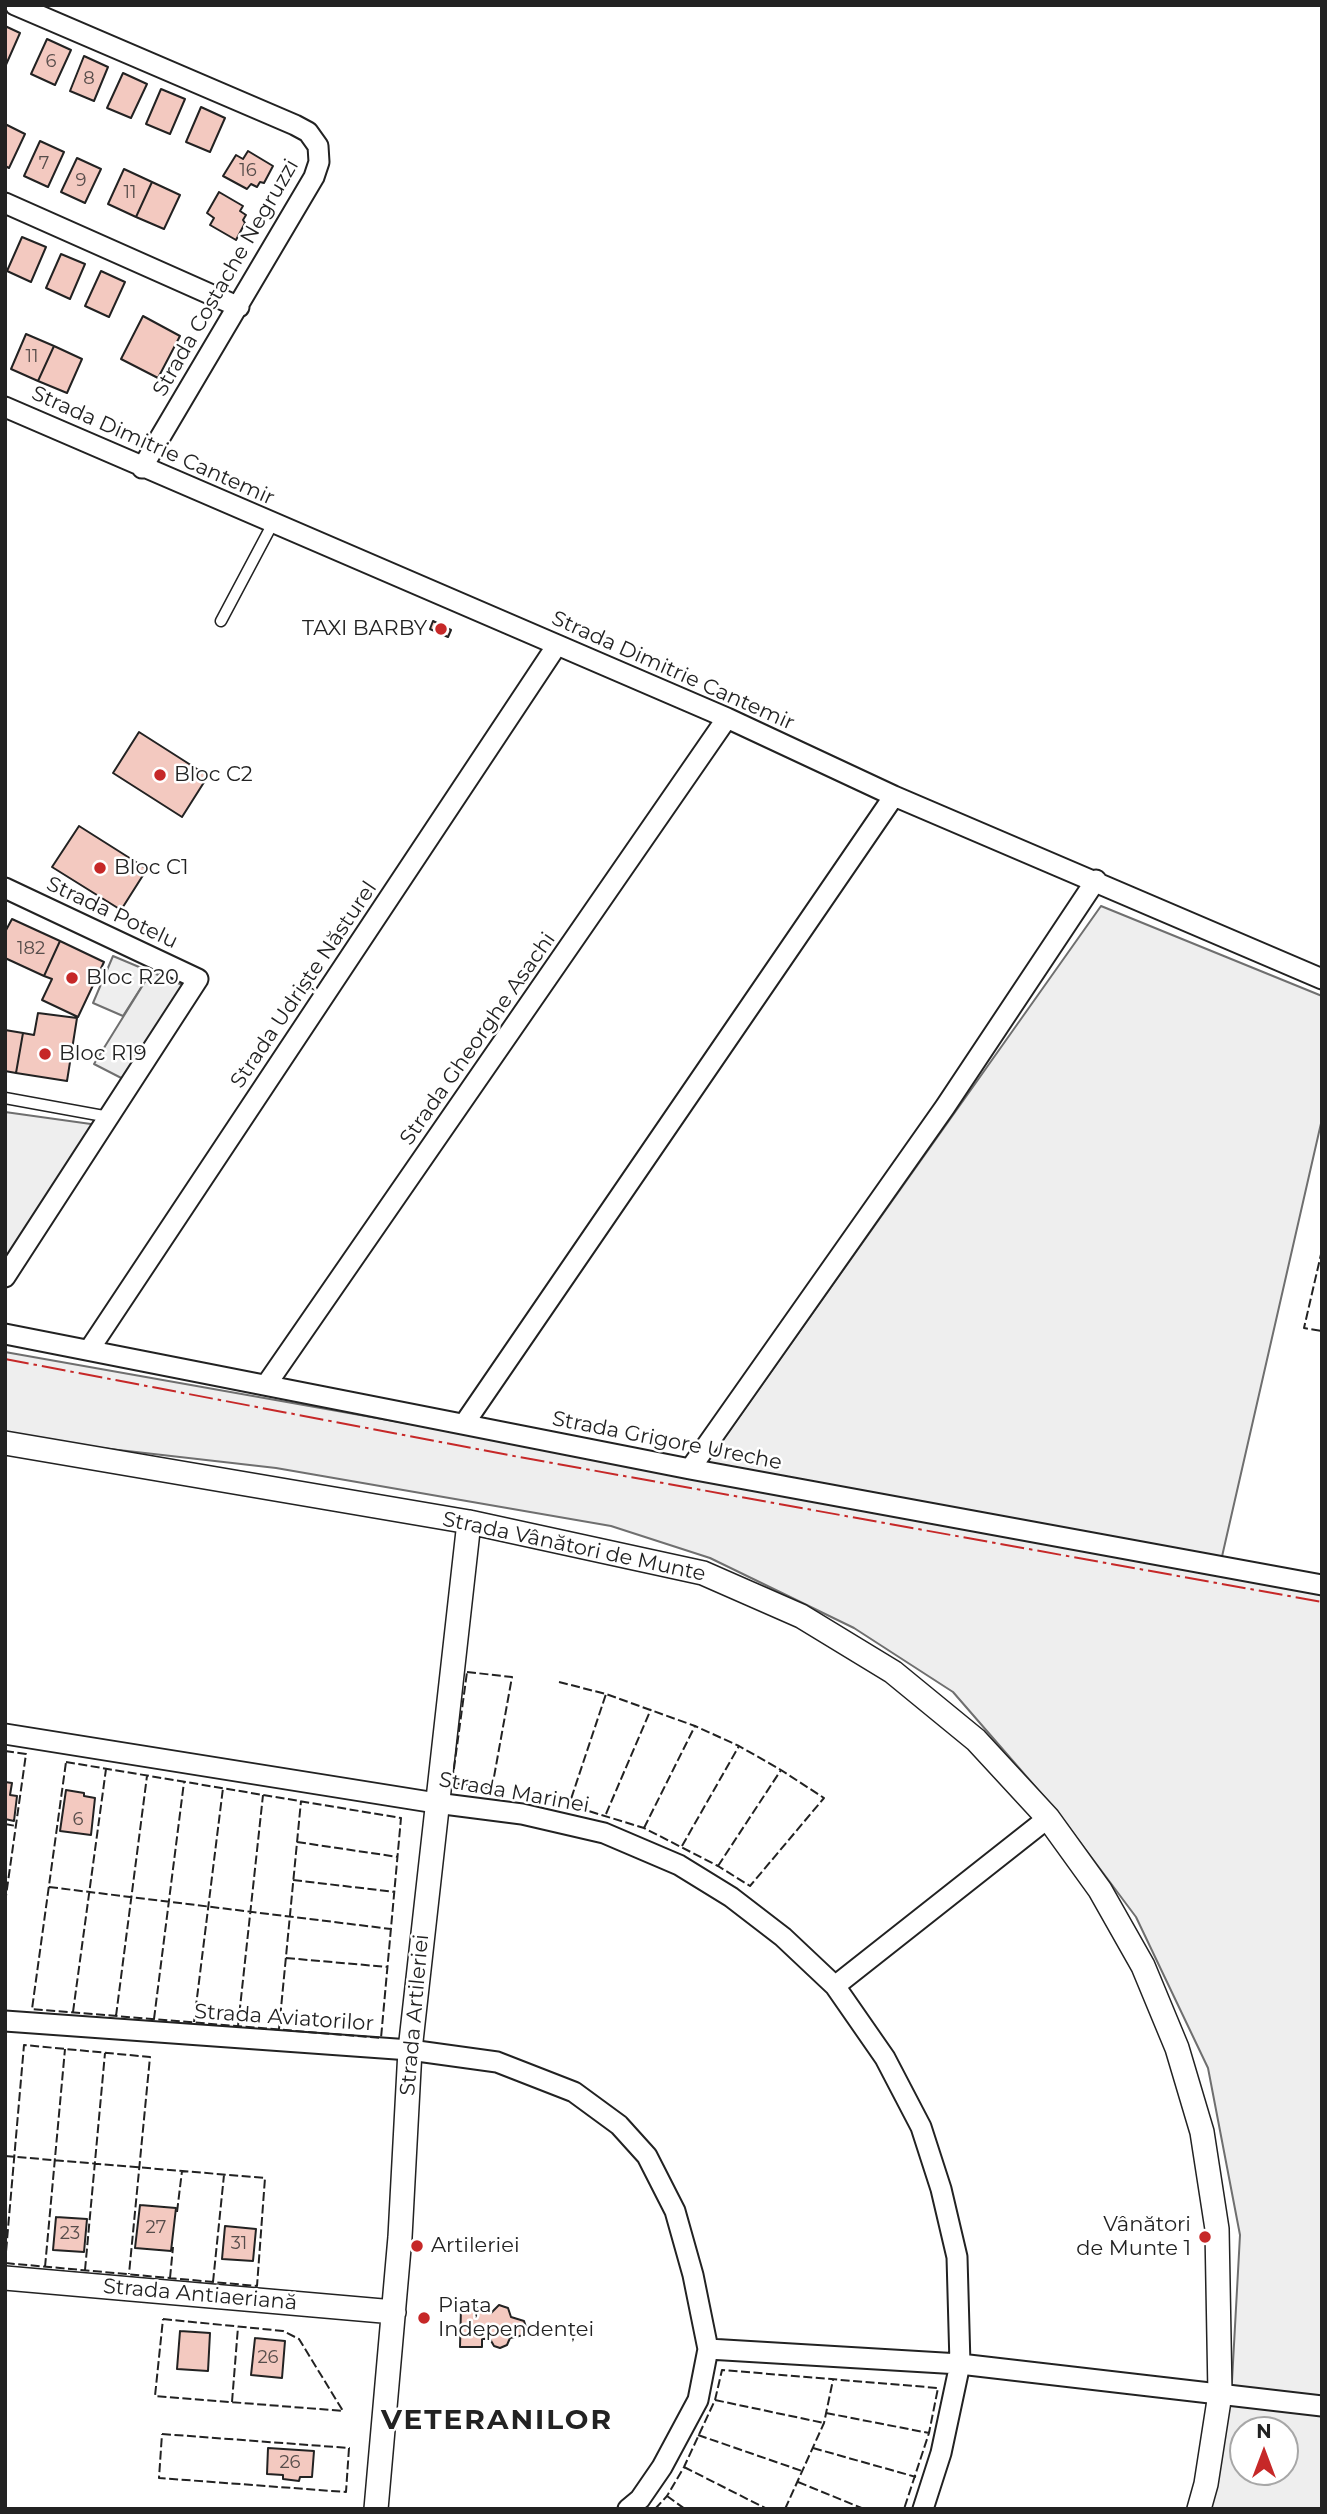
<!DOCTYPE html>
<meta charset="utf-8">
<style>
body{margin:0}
#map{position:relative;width:1327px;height:2514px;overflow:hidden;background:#fff;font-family:Montserrat,sans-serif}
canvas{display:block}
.frame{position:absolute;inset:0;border:7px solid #222;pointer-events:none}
.north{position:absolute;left:1229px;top:2416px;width:70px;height:70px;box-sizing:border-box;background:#fff;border:2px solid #a7a7a7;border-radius:50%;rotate:0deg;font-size:19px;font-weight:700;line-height:28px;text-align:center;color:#222}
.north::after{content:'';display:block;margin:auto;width:24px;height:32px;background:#c62828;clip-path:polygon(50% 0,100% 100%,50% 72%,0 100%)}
</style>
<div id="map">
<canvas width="1327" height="2514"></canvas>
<div class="frame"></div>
<div class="north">N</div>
</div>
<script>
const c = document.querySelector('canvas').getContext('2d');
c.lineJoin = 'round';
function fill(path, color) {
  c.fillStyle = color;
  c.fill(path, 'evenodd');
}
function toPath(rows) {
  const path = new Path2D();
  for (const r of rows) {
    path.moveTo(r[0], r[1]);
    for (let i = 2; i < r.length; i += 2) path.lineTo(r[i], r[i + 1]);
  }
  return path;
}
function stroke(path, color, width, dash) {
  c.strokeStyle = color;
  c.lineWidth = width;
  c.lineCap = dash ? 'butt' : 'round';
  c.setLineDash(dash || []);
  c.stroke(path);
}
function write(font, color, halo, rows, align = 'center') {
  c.font = font + ' Montserrat,sans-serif';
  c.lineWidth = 5;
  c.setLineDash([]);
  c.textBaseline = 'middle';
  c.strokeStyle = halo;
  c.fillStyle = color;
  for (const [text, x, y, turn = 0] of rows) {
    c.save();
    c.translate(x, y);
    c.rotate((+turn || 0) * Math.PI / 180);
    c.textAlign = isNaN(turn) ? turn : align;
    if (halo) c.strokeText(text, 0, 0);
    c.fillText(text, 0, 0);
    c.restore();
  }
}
const green = toPath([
 [1101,906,1322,996,1322,1119,1218,1574,1322,1590,1322,2509,1197,2509,1232,2381,1240,2235,1208,2068,1136,1917,1059,1814,953,1692,854,1628,710,1558,611,1526,276,1468,5,1437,5,1352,698,1475,1101,906],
 [1243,2430,1285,2430,1285,2472,1243,2472,1243,2430],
 [113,956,151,972,123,1016,93,1003,113,956],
 [5,1112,98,1125,5,1263,5,1112]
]);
fill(green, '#eee');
stroke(green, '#6f6f6f', 2);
const parking = toPath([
 [151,972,192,989,131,1083,94,1064,151,972]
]);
fill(parking, '#ededed');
stroke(parking, '#6f6f6f', 2);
const building = toPath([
 [5,26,20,33,5,67,5,26],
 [47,39,71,50,55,85,31,74,47,39],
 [84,56,108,67,94,101,70,91,84,56],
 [123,73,147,84,131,118,107,108,123,73],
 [161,89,185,99,170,134,146,124,161,89],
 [201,107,225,118,210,152,186,142,201,107],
 [5,124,25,134,9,168,5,166,5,124],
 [40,141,64,152,48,187,24,176,40,141],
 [248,151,273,166,264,183,260,182,257,187,251,184,247,189,223,176,236,155,243,159,248,151],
 [77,158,101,169,85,203,61,192,77,158],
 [124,169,152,182,136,217,108,204,124,169],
 [152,182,180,195,164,229,136,217,152,182],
 [219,192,243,206,240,211,246,215,243,220,245,223,236,240,210,225,214,218,207,213,219,192],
 [22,237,46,247,31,282,7,271,22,237],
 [61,254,85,264,70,299,46,288,61,254],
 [101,271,125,282,109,317,85,306,101,271],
 [143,316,180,336,158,378,121,359,143,316],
 [26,334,54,346,38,381,11,369,26,334],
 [54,346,82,359,67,393,38,381,54,346],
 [433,621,451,630,448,637,430,629,433,621],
 [139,732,208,776,182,817,113,773,139,732],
 [79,826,147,869,121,910,52,867,79,826],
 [12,919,60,941,44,976,5,958,5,932,12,919],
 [60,941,104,962,78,1017,42,1000,52,979,44,976,60,941],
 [38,1013,77,1018,67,1081,16,1073,23,1033,34,1035,38,1013],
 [5,1030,23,1033,16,1073,5,1071,5,1030],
 [5,1782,12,1783,10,1795,17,1796,14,1821,5,1819,5,1782],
 [66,1790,84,1793,84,1796,95,1798,91,1835,60,1831,66,1790],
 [140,2205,176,2208,171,2251,135,2248,140,2205],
 [56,2217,87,2219,84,2252,53,2250,56,2217],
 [225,2226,256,2229,253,2261,222,2259,225,2226],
 [499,2305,508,2308,511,2317,524,2321,527,2330,524,2335,510,2338,507,2345,500,2348,494,2346,490,2339,482,2339,482,2347,460,2347,461,2308,482,2308,482,2313,491,2313,499,2305],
 [180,2331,210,2333,208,2371,177,2369,180,2331],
 [255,2338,285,2341,282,2378,251,2375,255,2338],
 [268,2448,314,2451,312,2477,300,2477,299,2481,283,2479,283,2475,267,2474,268,2448]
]);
fill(building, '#f3c9c0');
stroke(building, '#222', 2);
const service = toPath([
 [221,621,273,523],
 [5,1098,109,1117]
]);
const minor = toPath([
 [15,5,295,125,308,132,318,146,319,162,314,177,142,468],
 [5,203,239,307],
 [5,407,727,718,894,796,1322,979],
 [5,888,198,979,5,1277],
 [5,1334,690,1469,1322,1585],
 [89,1350,557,645],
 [266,1385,727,718],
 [464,1424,894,796],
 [690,1469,945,1107,1096,880],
 [5,1734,436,1803,522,1814,604,1833,679,1865,731,1897,783,1937,835,1986,885,2058,921,2127,941,2189,957,2257,960,2364,941,2453,923,2509],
 [835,1986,1048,1818],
 [5,2021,410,2050,497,2062,574,2092,619,2125,647,2156,675,2211,693,2275,708,2349,698,2400,662,2467,640,2499,628,2509],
 [708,2349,960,2364,1322,2406]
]);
const tertiary = toPath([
 [5,1443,469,1522,703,1573,801,1616,893,1672,976,1740,1048,1818,1100,1890,1143,1966,1177,2048,1202,2132,1217,2229,1220,2394,1206,2484,1199,2509],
 [5,2278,394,2312],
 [376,2509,400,2237,410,2050,469,1522]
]);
stroke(service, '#222', 13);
stroke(minor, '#222', 23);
stroke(tertiary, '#222', 26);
stroke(service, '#fff', 10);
stroke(minor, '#fff', 19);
stroke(tertiary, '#fff', 23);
stroke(toPath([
 [1322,1250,1304,1328,1322,1331],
 [467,1672,512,1677,492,1788,452,1783,467,1672],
 [559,1682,606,1694,695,1726,739,1746,781,1770,824,1798,750,1886,718,1866,644,1828,569,1805,606,1694],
 [5,1751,26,1754,5,1903],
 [66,1762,401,1818,381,2038,32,2009,66,1762],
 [606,1814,651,1709],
 [5,1824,16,1826],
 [644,1828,695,1726],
 [297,1842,398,1857],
 [682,1846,739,1746],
 [718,1866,781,1770],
 [293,1880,395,1892],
 [49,1887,391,1929],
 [286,1958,388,1967],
 [73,2012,106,1769],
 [116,2016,147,1776],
 [154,2019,184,1782],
 [194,2022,223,1788],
 [238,2026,263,1795],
 [279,2029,301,1801],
 [5,2156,265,2178,257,2286,5,2263],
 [177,2212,182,2171],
 [5,2263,24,2045,150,2057,129,2274],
 [45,2267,65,2049],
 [85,2270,105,2053],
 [170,2278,173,2247],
 [213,2282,224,2175],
 [163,2319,283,2331,299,2339,343,2411,155,2396,163,2319],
 [715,2400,824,2423],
 [232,2402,238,2327],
 [826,2413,929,2433],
 [162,2434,349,2448,346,2492,159,2478,162,2434],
 [698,2435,802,2471],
 [813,2448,916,2477],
 [684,2467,767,2509],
 [798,2482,864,2509],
 [667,2496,685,2509],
 [655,2509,667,2496,684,2467,715,2400,722,2370,938,2388,929,2433,904,2509],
 [785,2509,824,2423,833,2380]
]), '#222', 2, [9, 3.5]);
stroke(toPath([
 [5,1359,519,1457,1322,1602]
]), '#c62828', 2, [24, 5, 3.5, 5]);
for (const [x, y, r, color] of [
 [441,629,7,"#c62828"],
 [160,775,7,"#c62828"],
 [100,868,7,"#c62828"],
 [72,978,7,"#c62828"],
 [45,1054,7,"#c62828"],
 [1205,2237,7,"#c62828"],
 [417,2246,7,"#c62828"],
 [424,2318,7,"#c62828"]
]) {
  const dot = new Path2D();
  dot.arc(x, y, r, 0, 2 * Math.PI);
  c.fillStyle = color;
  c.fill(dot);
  stroke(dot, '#fff', 2.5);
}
write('18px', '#564c4a', null, [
 ["6",51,62],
 ["8",89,79],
 ["7",44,164],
 ["16",248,171],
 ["9",81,181],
 ["11",130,193],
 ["11",32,357],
 ["182",31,949],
 ["6",78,1820],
 ["27",156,2228],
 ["23",70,2234],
 ["31",239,2244],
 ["26",268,2358],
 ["26",290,2463]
]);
write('21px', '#222', '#fff', [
 ["Strada Costache Negruzzi",226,278,-60],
 ["Strada Dimitrie Cantemir",153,446,24],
 ["Strada Dimitrie Cantemir",673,671,24],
 ["Strada Potelu",112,913,25],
 ["Strada Udriște Năsturel",304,985,-56],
 ["Strada Gheorghe Asachi",478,1039,-55],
 ["Strada Grigore Ureche",667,1441,11],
 ["Strada Vânători de Munte",574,1547,12],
 ["Strada Marinei",514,1793,10],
 ["Strada Artileriei",415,2015,-85],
 ["Strada Aviatorilor",284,2018,4],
 ["Strada Antiaeriană",200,2295,5]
]);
write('21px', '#222', '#fff', [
 ["TAXI BARBY",427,629,"right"],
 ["Bloc C2",174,775],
 ["Bloc C1",114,868],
 ["Bloc R20",86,978],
 ["Bloc R19",59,1054],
 ["Vânători",1191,2225,"right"],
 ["de Munte 1",1191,2249,"right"],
 ["Artileriei",431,2246],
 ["Piața",438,2306],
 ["Independenței",438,2330]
], 'left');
c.letterSpacing = '2px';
write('bold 28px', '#222', '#fff', [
 ["VETERANILOR",497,2421]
]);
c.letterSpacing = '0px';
</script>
